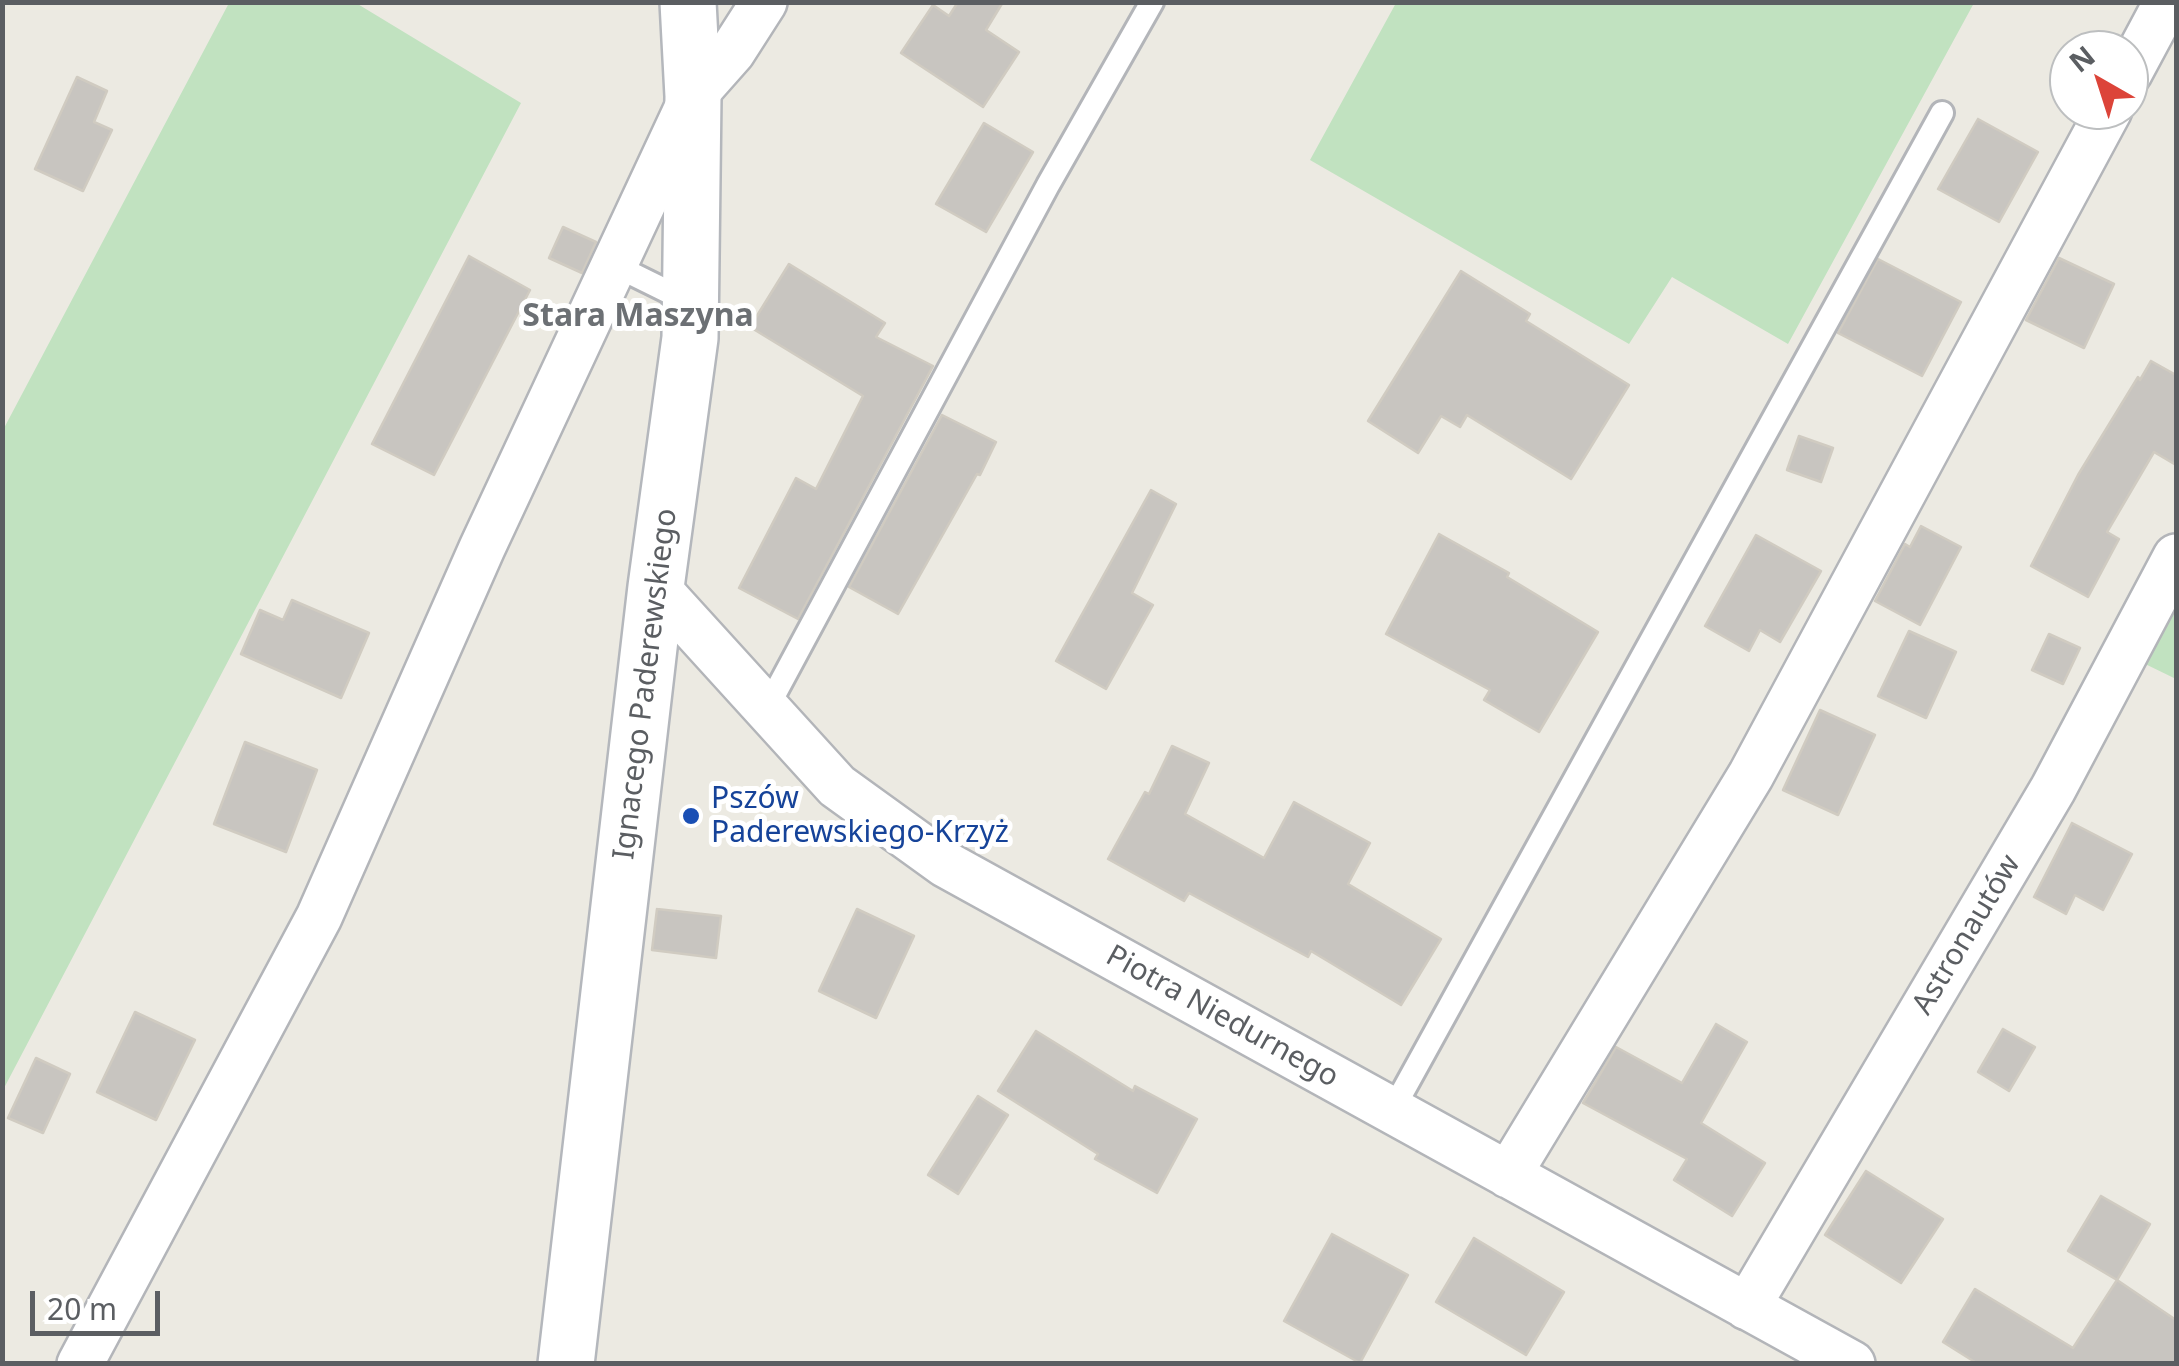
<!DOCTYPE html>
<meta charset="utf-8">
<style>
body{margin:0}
#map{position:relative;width:2179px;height:1366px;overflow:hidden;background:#eceae2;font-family:"Noto Sans",sans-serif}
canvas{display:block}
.frame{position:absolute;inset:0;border:5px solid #5b5e62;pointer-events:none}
.north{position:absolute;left:2049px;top:30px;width:100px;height:100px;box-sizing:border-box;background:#fff;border:2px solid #bdbfc0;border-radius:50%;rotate:321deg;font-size:28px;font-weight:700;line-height:40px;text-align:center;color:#5b5e62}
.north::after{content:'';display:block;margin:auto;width:35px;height:45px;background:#dc4439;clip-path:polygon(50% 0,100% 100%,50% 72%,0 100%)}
.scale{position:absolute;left:30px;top:1291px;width:130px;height:45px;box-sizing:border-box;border:5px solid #5b5e62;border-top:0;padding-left:12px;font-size:30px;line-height:35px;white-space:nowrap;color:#5b5e62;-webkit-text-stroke:8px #fff;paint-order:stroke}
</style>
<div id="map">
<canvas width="2179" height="1366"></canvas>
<div class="frame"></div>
<div class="north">N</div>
<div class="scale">20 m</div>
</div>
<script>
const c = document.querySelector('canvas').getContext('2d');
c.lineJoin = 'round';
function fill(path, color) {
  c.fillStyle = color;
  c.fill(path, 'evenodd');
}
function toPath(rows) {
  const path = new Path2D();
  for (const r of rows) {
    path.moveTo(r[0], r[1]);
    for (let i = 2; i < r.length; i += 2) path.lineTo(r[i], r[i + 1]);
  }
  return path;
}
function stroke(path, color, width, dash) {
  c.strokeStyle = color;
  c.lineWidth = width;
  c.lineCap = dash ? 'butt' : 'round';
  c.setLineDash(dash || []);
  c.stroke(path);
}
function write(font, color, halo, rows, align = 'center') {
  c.font = font + ' "Noto Sans",sans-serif';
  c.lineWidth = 10;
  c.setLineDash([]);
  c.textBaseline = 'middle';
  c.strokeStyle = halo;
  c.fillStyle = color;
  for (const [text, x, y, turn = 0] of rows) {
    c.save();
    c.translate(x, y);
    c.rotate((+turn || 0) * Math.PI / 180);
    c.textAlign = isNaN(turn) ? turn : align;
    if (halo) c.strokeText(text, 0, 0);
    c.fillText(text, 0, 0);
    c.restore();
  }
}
fill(toPath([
 [229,3,356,3,521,103,3,1090,3,430],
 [1396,3,1396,2,1974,3,1788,344,1672,277,1629,344,1310,160],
 [2176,590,2176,679,2139,661]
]), '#c1e2c0');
const building = toPath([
 [958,2,1003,2,986,30,1019,52,983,107,901,53,933,5,949,16,958,2],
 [77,77,107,91,94,122,112,130,83,191,35,169,77,77],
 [1978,119,2038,152,1999,222,1938,189,1978,119],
 [984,123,1033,152,986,232,936,204,984,123],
 [563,227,596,242,582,273,549,258,563,227],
 [469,256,530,290,434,475,372,444,469,256],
 [2059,258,2114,284,2084,348,2026,320,2059,258],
 [1878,259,1961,302,1922,376,1838,333,1878,259],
 [789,264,885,323,876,337,933,366,798,619,739,588,796,478,816,489,863,396,750,327,789,264],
 [1461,271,1530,314,1526,321,1629,385,1571,479,1467,415,1460,427,1441,416,1418,453,1368,421,1461,271],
 [2151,361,2176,375,2176,465,2154,452,2107,532,2119,539,2088,597,2031,566,2078,475,2138,377,2140,380,2151,361],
 [942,415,996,442,980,475,977,474,898,614,849,587,942,415],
 [1799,436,1833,448,1821,482,1787,470,1799,436],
 [1151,490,1176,504,1132,593,1153,605,1106,689,1056,661,1151,490],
 [1921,526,1961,547,1920,625,1875,601,1905,544,1910,547,1921,526],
 [1439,534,1509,573,1507,577,1598,632,1539,732,1484,700,1490,690,1386,634,1439,534],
 [1756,535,1821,571,1780,642,1760,630,1749,651,1705,626,1756,535],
 [292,600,369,633,341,698,241,654,260,610,283,620,292,600],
 [1909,631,1956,652,1926,718,1878,696,1909,631],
 [2049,634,2080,648,2063,684,2032,670,2049,634],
 [1820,710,1875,735,1838,815,1783,790,1820,710],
 [245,742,317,770,286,852,214,824,245,742],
 [1172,746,1209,763,1185,814,1264,858,1294,802,1370,843,1348,884,1441,939,1401,1005,1311,951,1308,957,1189,893,1184,901,1108,859,1145,792,1149,794,1172,746],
 [2072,823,2132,854,2103,910,2075,895,2066,914,2034,897,2072,823],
 [657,909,721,916,716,958,652,950,657,909],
 [857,909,914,936,876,1018,819,991,857,909],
 [135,1012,195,1040,156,1120,97,1092,135,1012],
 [1716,1024,1747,1042,1701,1123,1765,1163,1732,1216,1674,1180,1687,1159,1583,1103,1616,1047,1682,1083,1716,1024],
 [2003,1029,2035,1047,2009,1091,1978,1072,2003,1029],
 [1036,1031,1133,1091,1135,1086,1197,1119,1157,1193,1095,1159,1098,1154,998,1091,1036,1031],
 [36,1058,70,1074,43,1133,8,1118,36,1058],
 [978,1096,1008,1115,958,1194,928,1175,978,1096],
 [1866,1171,1943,1219,1901,1283,1825,1235,1866,1171],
 [2101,1196,2150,1224,2117,1280,2068,1251,2101,1196],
 [1332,1234,1408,1275,1360,1363,1284,1321,1332,1234],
 [1474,1238,1564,1292,1526,1355,1436,1302,1474,1238],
 [2117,1280,2176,1320,2176,1364,1978,1364,1943,1342,1975,1289,2073,1348,2117,1280]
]);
fill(building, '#c8c5c0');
stroke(building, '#d0cbc1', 2.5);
const lane = toPath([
 [614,265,687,301],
 [766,710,1048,185,1152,2],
 [1392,1111,1942,113]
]);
const street = toPath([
 [2129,73,2167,2],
 [656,587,837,786,945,864,1852,1364],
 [1508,1175,1751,775,2109,110],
 [1747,1307,2053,789,2176,557],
 [80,1364,319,917,482,548,693,96,732,52,764,2]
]);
const secondary = toPath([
 [566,1364,656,587,690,338,693,96,688,2]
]);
stroke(lane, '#b3b5b9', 28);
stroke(street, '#b3b5b9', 50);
stroke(secondary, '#b4b7bc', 60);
stroke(lane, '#fff', 22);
stroke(street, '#fff', 45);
stroke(secondary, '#fff', 55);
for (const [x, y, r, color] of [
 [691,816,10,"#1a4fb4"]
]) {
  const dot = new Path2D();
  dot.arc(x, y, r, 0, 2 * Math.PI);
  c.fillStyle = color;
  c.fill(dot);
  stroke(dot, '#fff', 4);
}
write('30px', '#5b5e62', '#fff', [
 ["Ignacego Paderewskiego",646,684,-83],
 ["Astronautów",1967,935,-59],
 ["Piotra Niedurnego",1222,1017,29]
]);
write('30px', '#164399', '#fff', [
 ["Pszów",711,799],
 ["Paderewskiego-Krzyż",711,833]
], 'left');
write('bold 32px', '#6c7074', '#fff', [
 ["Stara Maszyna",638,317]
]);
</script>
